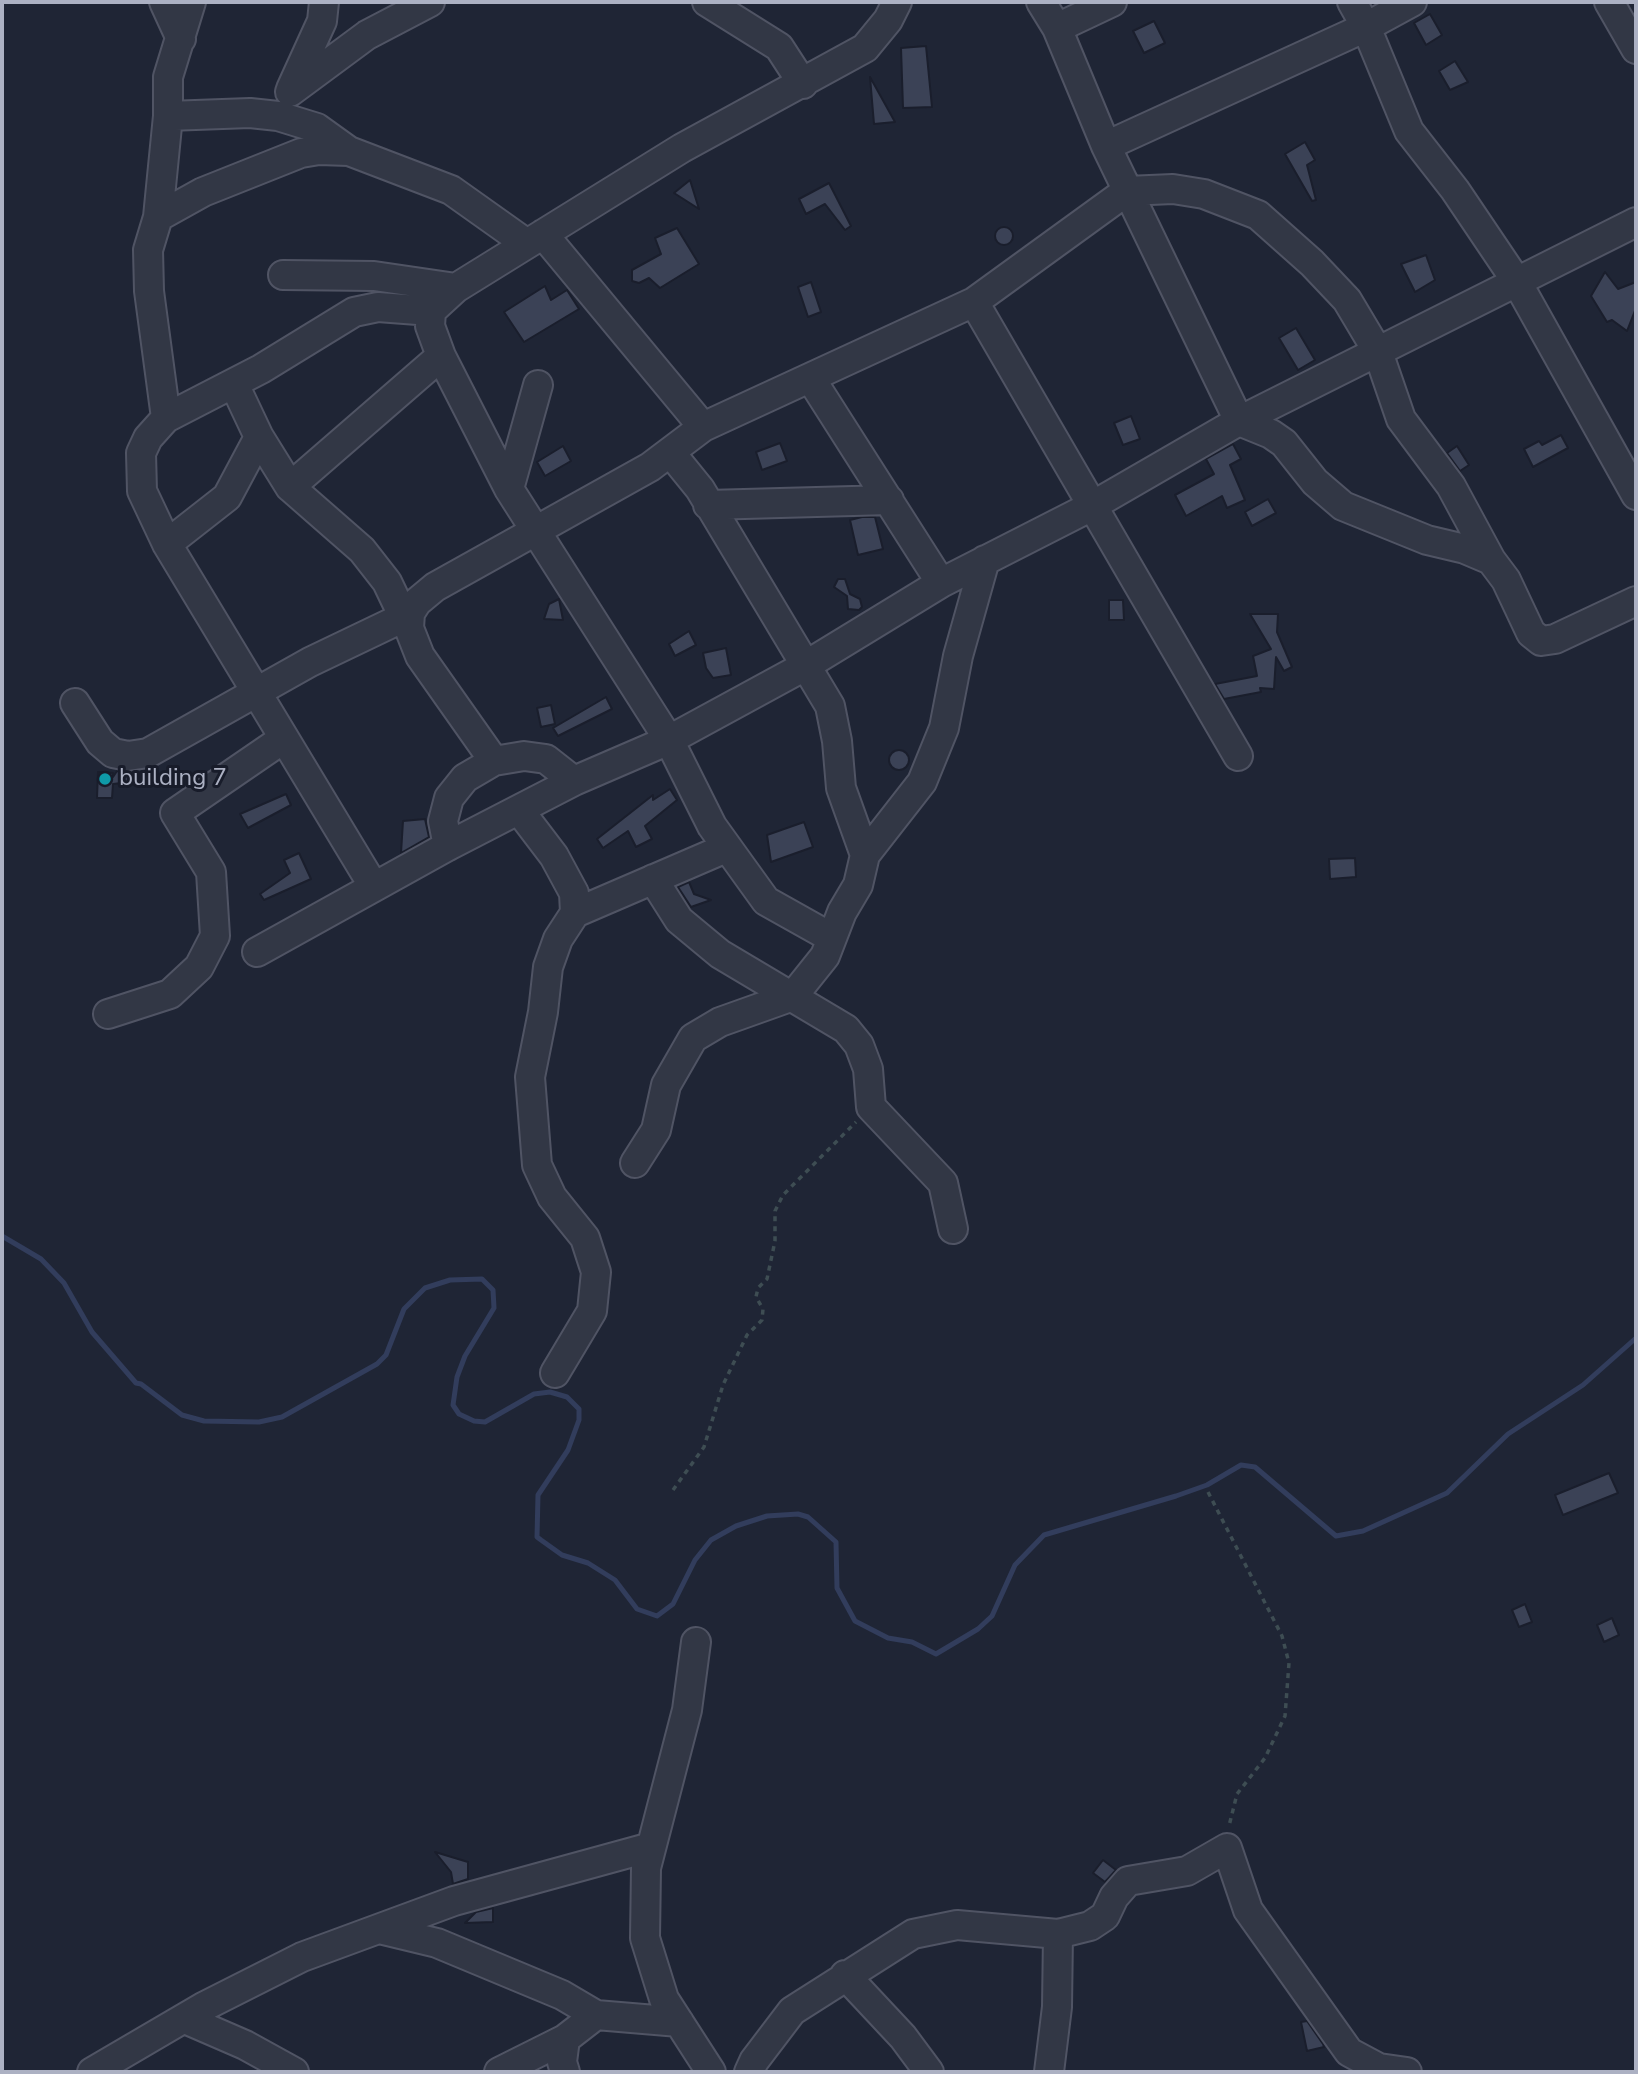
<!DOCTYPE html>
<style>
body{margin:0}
#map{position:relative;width:1638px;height:2074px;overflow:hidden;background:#1f2535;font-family:"Nunito Sans",sans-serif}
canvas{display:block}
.frame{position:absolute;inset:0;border:4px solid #acb1c3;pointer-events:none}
</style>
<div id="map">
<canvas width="1638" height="2074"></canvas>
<div class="frame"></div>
</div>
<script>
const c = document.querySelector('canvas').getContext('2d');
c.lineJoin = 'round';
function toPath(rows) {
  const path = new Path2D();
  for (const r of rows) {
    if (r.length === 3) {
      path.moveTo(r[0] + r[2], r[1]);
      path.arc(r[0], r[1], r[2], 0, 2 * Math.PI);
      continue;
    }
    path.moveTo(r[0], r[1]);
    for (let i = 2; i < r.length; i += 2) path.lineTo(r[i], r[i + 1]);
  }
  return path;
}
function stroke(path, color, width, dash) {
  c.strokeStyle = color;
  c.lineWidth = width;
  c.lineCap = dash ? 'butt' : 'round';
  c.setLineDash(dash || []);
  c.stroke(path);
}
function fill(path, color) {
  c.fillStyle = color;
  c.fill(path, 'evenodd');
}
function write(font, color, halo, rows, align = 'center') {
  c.font = font + ' "Nunito Sans",sans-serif';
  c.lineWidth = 6;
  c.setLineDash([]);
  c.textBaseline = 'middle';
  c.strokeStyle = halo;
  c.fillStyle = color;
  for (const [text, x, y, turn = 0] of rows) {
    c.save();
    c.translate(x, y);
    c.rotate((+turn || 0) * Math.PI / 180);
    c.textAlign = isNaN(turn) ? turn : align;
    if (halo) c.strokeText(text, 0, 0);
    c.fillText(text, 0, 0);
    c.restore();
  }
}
stroke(toPath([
 [2,1236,41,1259,64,1283,92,1332,136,1383,141,1384,182,1415,204,1421,259,1422,282,1417,377,1364,386,1355,404,1309,425,1288,450,1280,482,1279,493,1290,494,1308,465,1356,457,1377,453,1405,459,1414,474,1421,485,1422,534,1394,550,1392,567,1397,579,1409,579,1420,568,1450,538,1495,537,1537,541,1540,562,1555,588,1563,615,1580,637,1609,657,1616,673,1604,695,1560,711,1540,736,1526,767,1516,798,1514,808,1517,836,1542,837,1588,855,1621,888,1638,912,1642,936,1654,978,1629,992,1616,1015,1565,1044,1535,1176,1496,1207,1485,1241,1465,1255,1467,1336,1536,1363,1531,1447,1493,1508,1434,1583,1385,1636,1338]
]), '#323d5c', 5);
const building = toPath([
 [1430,14,1442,35,1426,45,1414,23,1430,14],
 [1154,21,1165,43,1144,53,1133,31,1154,21],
 [926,46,932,107,903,108,901,48,926,46],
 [1455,61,1468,82,1450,90,1439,71,1455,61],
 [870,77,895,122,874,124,870,77],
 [1305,142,1315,160,1307,165,1316,200,1312,201,1285,154,1305,142],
 [690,180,699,209,674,193,690,180],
 [829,183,851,226,845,230,825,204,806,214,799,199,829,183],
 [1004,236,9],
 [677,228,699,264,660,288,649,278,639,283,632,281,632,270,661,254,655,238,677,228],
 [1426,255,1435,280,1415,292,1401,264,1426,255],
 [1605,272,1618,289,1636,282,1636,308,1627,331,1612,320,1607,322,1591,296,1605,272],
 [811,282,821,312,808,317,798,287,811,282],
 [545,286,551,300,567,290,579,309,524,342,504,312,545,286],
 [1296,328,1315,360,1298,370,1279,338,1296,328],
 [1131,416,1140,439,1123,445,1114,423,1131,416],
 [1561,435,1568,448,1533,467,1524,449,1539,441,1542,445,1561,435],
 [780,443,787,461,762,470,756,452,780,443],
 [1233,444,1241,459,1230,465,1245,500,1227,508,1222,496,1186,516,1175,495,1214,474,1206,459,1233,444],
 [563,446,571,461,545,476,537,462,563,446],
 [1457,446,1469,465,1460,471,1447,453,1457,446],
 [1268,499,1276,513,1252,526,1245,512,1268,499],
 [862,517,875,517,883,549,858,555,850,520,862,517],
 [838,579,845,579,850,594,860,599,862,607,859,610,848,609,847,596,834,587,838,579],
 [559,599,563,620,544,619,549,604,559,599],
 [1109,600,1123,600,1124,620,1109,620,1109,600],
 [1250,614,1278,614,1277,632,1292,667,1284,671,1276,657,1274,689,1260,688,1261,692,1224,699,1215,684,1257,676,1253,656,1271,649,1250,614],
 [689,631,696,645,675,656,669,644,689,631],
 [726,648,731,675,713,678,706,668,703,653,726,648],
 [606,697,612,709,558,736,553,728,606,697],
 [551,705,555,724,541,727,537,708,551,705],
 [899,760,10],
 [117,771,135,772,135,776,130,782,113,784,112,798,97,798,98,772,113,773,113,777,117,771],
 [670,789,677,800,645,826,652,839,636,847,628,831,603,848,597,839,653,795,653,800,670,789],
 [286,794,291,805,248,828,240,814,286,794],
 [425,819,429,837,401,853,403,821,425,819],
 [804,822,813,847,771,862,767,835,804,822],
 [299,853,311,879,264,900,260,894,290,873,284,860,299,853],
 [1355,858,1356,877,1330,879,1329,859,1355,858],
 [689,882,694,894,711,900,691,907,678,887,689,882],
 [1609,1473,1618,1493,1563,1515,1555,1495,1609,1473],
 [1525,1604,1532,1622,1519,1627,1512,1610,1525,1604],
 [1612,1618,1619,1635,1604,1642,1597,1625,1612,1618],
 [435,1852,468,1862,468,1879,453,1884,451,1872,435,1852],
 [1103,1860,1116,1870,1105,1882,1093,1873,1103,1860],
 [493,1908,493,1922,465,1923,476,1912,493,1908],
 [1307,2021,1323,2044,1324,2047,1307,2051,1301,2022,1307,2021]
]);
fill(building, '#3b4256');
stroke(building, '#1a1e2c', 2);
const minor = toPath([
 [164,2,181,39],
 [707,2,779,47,803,84],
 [1041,2,1057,28,1106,146,1239,421,1271,434,1284,443,1315,482,1343,506,1427,540,1465,549,1491,560,1506,580,1531,633,1541,641,1555,639,1636,601],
 [1352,2,1366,27,1409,131,1455,190,1517,282,1636,495],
 [1609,2,1636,49],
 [1057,28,1112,2],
 [291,89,322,21,324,2],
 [290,92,367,35,430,2],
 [168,116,250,113,278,116,317,128,349,151],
 [1106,146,1366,27,1412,2],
 [158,217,203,192,301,153,319,150,349,151,451,190,527,244],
 [543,234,703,427],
 [283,275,374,276,456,288],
 [974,302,1238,756],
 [811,379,941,583],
 [234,384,259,437,290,487,362,550,387,582,409,628],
 [166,418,149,291,148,250,158,217,168,116,168,77,191,2],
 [670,452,700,489,830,706,837,741,841,788,865,855],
 [290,487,441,356],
 [509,489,538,385],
 [708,505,889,500],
 [167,544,227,497,259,437],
 [75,703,100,742,113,753,128,756,148,753,310,662,404,617],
 [494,761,420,656,409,628,410,613,417,602,435,587,650,467,703,427,974,302,1127,191,1173,189,1204,194,1258,215,1312,263,1347,300,1378,352,1401,419,1451,486,1491,560],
 [519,810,554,856,574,893,575,913,558,939,548,967,543,1012,530,1077,537,1165,552,1197,585,1238,596,1272,592,1311,555,1373],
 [448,846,443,821,449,798,465,778,494,761,524,756,546,759,574,781],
 [653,879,679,920,720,954,846,1029,859,1045,868,1069,871,1107,943,1183,953,1229],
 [374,887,167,544,142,491,141,453,148,438,166,418,261,369,354,312,378,307,431,311],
 [575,913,726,848],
 [832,938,766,901,712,826,669,740,509,489,441,356,430,326,431,311,456,288,682,148,865,48,888,20,897,2],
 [257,952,448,846,574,781,669,740,805,666,941,583,1092,506,1239,421,1636,222],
 [108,1014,170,994,199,967,215,936,211,872,175,813,283,739],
 [635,1163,656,1130,666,1085,693,1038,720,1022,793,996,825,956,842,912,858,885,865,855,922,782,944,728,958,656,985,560],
 [696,1642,687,1710,646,1868,645,1938,664,1999,711,2072],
 [379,1929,437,1943,562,1995,596,2015],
 [845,1975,903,2037,929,2072],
 [185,2019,245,2045,294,2072],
 [92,2072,203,2007,302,1957,454,1901,651,1847],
 [499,2072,565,2039],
 [565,2072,562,2062,565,2039,596,2015,679,2022],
 [749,2072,754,2061,792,2011,913,1934,957,1925,1058,1934,1090,1926,1105,1916,1114,1897,1128,1881,1187,1871,1227,1848,1248,1910,1349,2052,1379,2068,1407,2072],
 [1049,2072,1057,2007,1058,1934]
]);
stroke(minor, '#505464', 32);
stroke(toPath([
 [673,1490,704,1447,723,1385,747,1335,762,1320,763,1309,756,1297,758,1288,767,1279,775,1241,775,1211,783,1195,856,1122],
 [1208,1492,1282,1636,1289,1663,1285,1716,1265,1758,1237,1794,1229,1826]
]), '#3e4d53', 3.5, [5, 5]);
stroke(minor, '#323745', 28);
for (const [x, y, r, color] of [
 [105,779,7,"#0f9aa8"]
]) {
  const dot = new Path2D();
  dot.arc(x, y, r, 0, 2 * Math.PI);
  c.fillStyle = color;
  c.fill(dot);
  stroke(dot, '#181c2a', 2.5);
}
write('24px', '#acb1c3', '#181c2a', [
 ["building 7",119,779]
], 'left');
</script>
